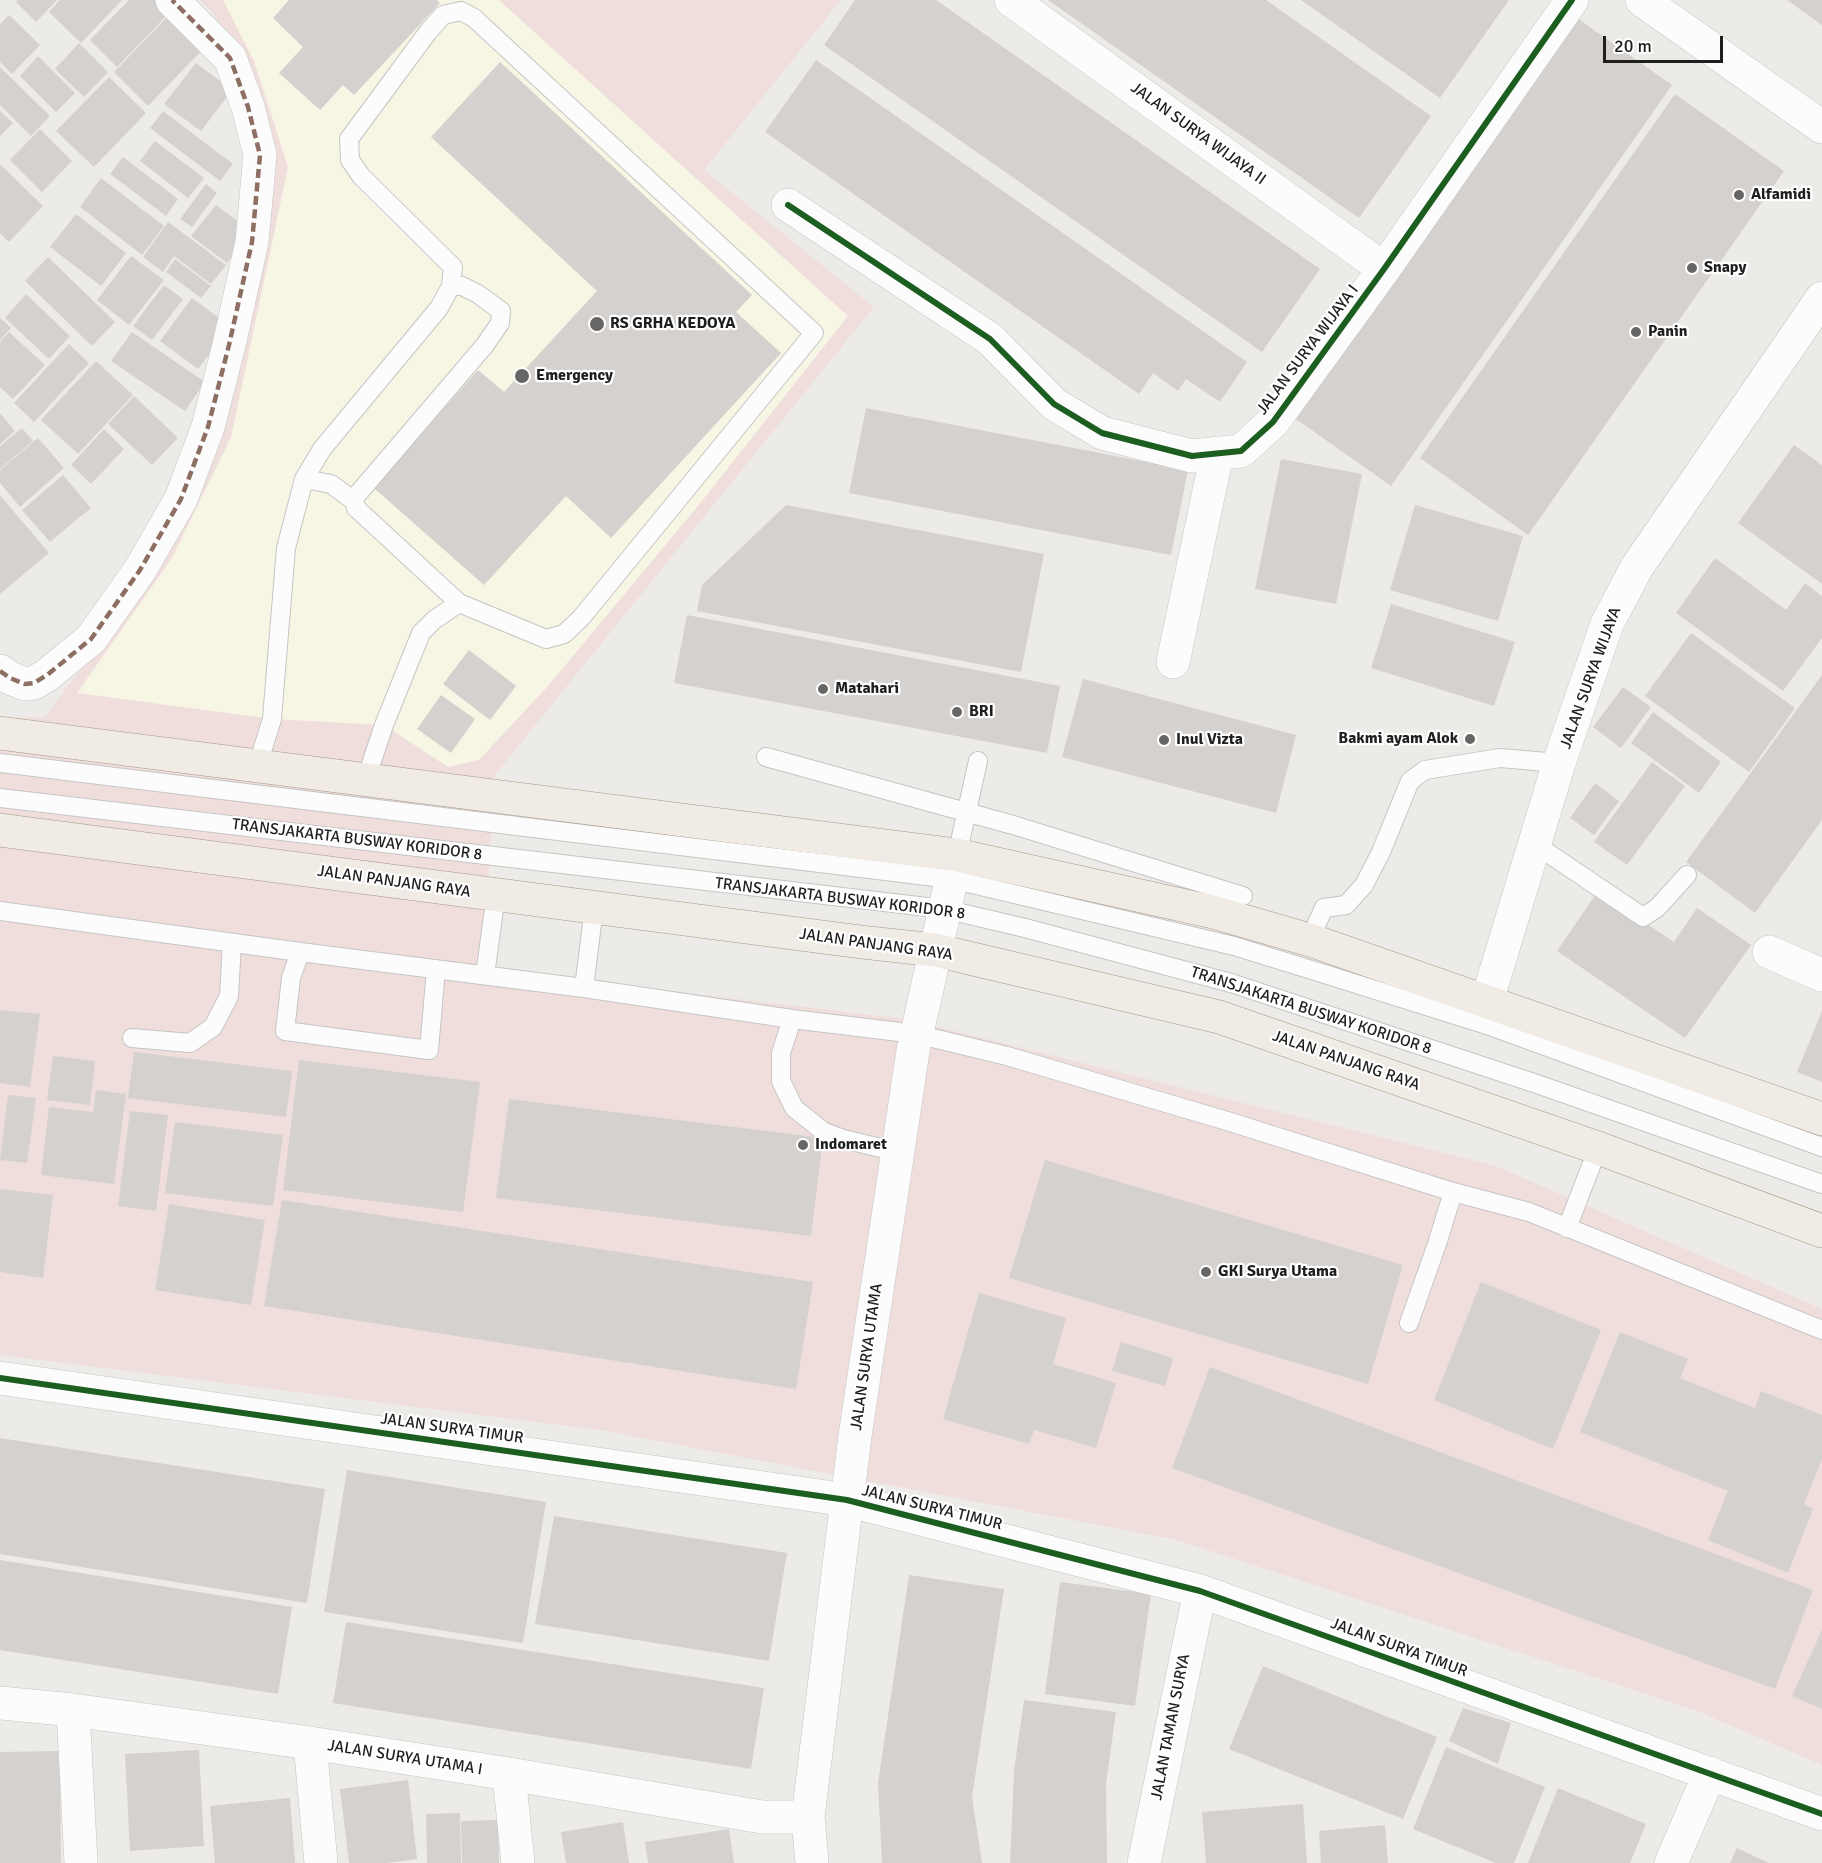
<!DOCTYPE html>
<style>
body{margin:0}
#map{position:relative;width:1822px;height:1863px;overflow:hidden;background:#edebe8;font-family:Signika,sans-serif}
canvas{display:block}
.scale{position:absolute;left:1603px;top:36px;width:120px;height:27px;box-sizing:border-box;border:3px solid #1f1f1f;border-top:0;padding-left:8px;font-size:18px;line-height:21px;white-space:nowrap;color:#1f1f1f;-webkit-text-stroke:4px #fff;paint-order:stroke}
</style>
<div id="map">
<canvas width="1822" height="1863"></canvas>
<div class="scale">20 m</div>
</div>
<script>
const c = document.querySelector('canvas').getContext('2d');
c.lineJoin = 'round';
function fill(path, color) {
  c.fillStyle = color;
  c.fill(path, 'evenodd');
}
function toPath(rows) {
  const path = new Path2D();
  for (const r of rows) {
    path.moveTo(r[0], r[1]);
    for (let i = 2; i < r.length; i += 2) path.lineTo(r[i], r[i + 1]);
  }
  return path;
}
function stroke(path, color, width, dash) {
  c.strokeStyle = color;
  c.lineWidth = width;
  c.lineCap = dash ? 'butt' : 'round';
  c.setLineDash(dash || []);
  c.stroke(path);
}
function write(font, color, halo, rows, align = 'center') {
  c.font = font + ' Signika,sans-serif';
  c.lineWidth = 4.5;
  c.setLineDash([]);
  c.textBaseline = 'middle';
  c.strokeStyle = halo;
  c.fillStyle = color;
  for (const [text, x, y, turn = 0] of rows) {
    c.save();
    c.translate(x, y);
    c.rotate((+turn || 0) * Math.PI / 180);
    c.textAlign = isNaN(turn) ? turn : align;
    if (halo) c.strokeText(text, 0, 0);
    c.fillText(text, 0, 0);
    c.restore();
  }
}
fill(toPath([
 [199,0,841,0,704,170,874,307,494,776,484,969,906,1019,1496,1166,1822,1309,1822,1765,1697,1711,1177,1540,600,1430,0,1355,0,718,45,717,155,568,215,445,254,84,213,13]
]), '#f0dedd');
fill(toPath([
 [223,0,499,0,848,316,702,501,548,686,479,760,448,767,384,725,272,719,77,693,172,558,231,437,288,167,254,61]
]), '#f7f5e3');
fill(toPath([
 [18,0,57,0,36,22,16,2],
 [60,0,122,0,81,43,49,12],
 [129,0,163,0,173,9,117,67,90,40],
 [289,0,437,0,440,3,354,95,343,85,320,110,279,73,303,47,273,18],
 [855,0,936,0,1320,269,1262,352,824,45],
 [1048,0,1266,0,1431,116,1359,218],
 [1301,0,1509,0,1440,98],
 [1787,0,1822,0,1822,25],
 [177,7,211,41,148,106,114,72],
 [9,15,40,45,12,74,0,62,0,24],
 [1577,18,1672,85,1391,486,1296,419],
 [79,43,108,72,84,97,55,69],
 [38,56,75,93,56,112,20,76],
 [816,60,1247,362,1220,402,1186,379,1178,391,1153,373,1139,394,765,132],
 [500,62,752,295,736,312,781,353,611,538,566,496,484,585,374,488,478,370,504,392,597,291,431,137],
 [196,63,232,90,201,131,164,104],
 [0,67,50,116,31,136,0,105],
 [109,77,146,113,94,167,56,131],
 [1675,94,1784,171,1528,535,1420,458],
 [0,111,13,123,0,136],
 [163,111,233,164,220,181,150,128],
 [40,129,72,161,42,192,10,160],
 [155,141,204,178,188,198,140,161],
 [123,157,178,199,166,216,110,174],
 [0,164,43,206,9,242,0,233],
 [101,178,164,226,142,255,80,207],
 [206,184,217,193,192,227,180,219],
 [216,205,251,231,227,263,191,236],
 [76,214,126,253,101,286,50,247],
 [168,222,226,265,211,284,174,256,163,272,143,257],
 [131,256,164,280,129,325,97,300],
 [48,257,115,322,92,346,25,281],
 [175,259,211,286,201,298,166,272],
 [164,285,183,299,152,340,133,326],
 [26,294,70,336,49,359,5,318],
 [192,298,230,326,198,369,160,341],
 [0,318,11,328,0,340],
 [9,332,45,365,13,399,0,387,0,342],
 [132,332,205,382,185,411,111,361],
 [69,344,89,363,34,422,14,403],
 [96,361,133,395,78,454,41,420],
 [134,396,178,438,152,465,108,424],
 [866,408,1188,470,1171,555,849,493],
 [0,413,15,431,0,444],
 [22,428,33,441,0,469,0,446],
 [104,429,124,449,91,484,71,465],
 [38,438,64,468,20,507,0,483,0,470],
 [1794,445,1822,465,1822,584,1738,523],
 [1281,459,1362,474,1336,604,1255,589],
 [63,475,91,508,50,542,22,510],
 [0,495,49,553,0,594],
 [786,505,1044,554,1021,672,697,611,702,585],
 [1415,505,1523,536,1498,621,1390,590],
 [1715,558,1786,610,1805,583,1822,596,1822,638,1783,691,1676,613],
 [1391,604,1515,642,1494,706,1371,668],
 [687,615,1060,686,1047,753,674,683],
 [1691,633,1795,708,1749,772,1645,696],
 [469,650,516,686,490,720,443,684],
 [1822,675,1822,820,1755,913,1686,862],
 [1083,679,1296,735,1276,813,1062,757],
 [1623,687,1651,707,1621,748,1593,727],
 [441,695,475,719,451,753,417,729],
 [1653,712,1721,762,1699,793,1631,743],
 [1652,762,1685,786,1627,865,1594,842],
 [1595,783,1619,801,1594,835,1570,818],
 [1598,891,1674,942,1697,908,1751,945,1685,1038,1557,951],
 [0,1010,40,1014,30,1087,0,1083],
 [1822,1011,1822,1082,1797,1072],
 [134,1052,292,1071,286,1117,128,1098],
 [53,1056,95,1061,90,1105,47,1100],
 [299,1060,480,1082,463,1212,283,1190],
 [96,1090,126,1094,114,1184,41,1175,49,1107,93,1112],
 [8,1095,36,1098,27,1163,0,1160],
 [509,1099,823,1138,811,1236,496,1198],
 [130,1111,168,1115,156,1211,118,1206],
 [175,1122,283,1135,273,1206,165,1193],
 [1045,1160,1403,1265,1368,1384,1009,1278],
 [0,1189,53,1195,43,1278,0,1272],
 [282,1200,813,1282,796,1389,264,1306],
 [169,1204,265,1220,251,1305,155,1290],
 [1481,1282,1601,1330,1553,1449,1434,1400],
 [979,1293,1066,1318,1053,1364,1116,1383,1096,1448,1034,1430,1029,1444,943,1419],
 [1620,1332,1688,1359,1680,1378,1755,1408,1761,1391,1822,1415,1822,1459,1804,1504,1813,1509,1788,1573,1708,1540,1728,1491,1580,1432],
 [1121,1342,1173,1358,1165,1386,1112,1371],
 [1210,1367,1813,1590,1775,1689,1172,1468],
 [0,1438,325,1489,307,1603,0,1554],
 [347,1470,546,1502,523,1643,324,1612],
 [554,1516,787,1553,769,1661,535,1624],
 [0,1560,292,1607,278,1694,0,1650],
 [909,1575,1004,1589,972,1797,982,1863,882,1863,878,1783],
 [1060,1582,1151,1594,1135,1706,1045,1694],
 [346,1622,764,1688,751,1769,333,1703],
 [1822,1630,1822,1709,1792,1696],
 [1263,1666,1437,1737,1403,1819,1229,1749],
 [1024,1700,1116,1712,1106,1784,1107,1863,1010,1863,1014,1771],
 [1463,1708,1511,1723,1498,1764,1449,1741],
 [1446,1747,1545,1787,1514,1863,1496,1863,1413,1829],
 [199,1750,204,1846,130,1851,125,1754],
 [60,1751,61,1863,0,1863,0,1752],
 [408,1780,417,1859,387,1863,349,1863,340,1789],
 [1558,1788,1646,1824,1630,1863,1528,1863],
 [290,1798,295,1863,215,1863,210,1806],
 [1303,1804,1307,1863,1206,1863,1202,1812],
 [460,1813,461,1863,427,1863,426,1814],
 [498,1820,499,1863,462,1863,461,1821],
 [623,1822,629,1863,566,1863,561,1832],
 [1385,1825,1388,1863,1321,1863,1319,1831],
 [729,1829,734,1863,648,1863,645,1842],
 [1737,1848,1769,1863,1730,1863]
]), '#d4d1cf');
const service = toPath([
 [304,479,331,484,354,501],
 [766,757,1013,825,1243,896],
 [0,763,951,879,1234,946,1331,976,1493,1027,1822,1147],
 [257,767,272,719,286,548,304,479,322,449,439,308,451,286,453,267,361,176,350,160,349,139,428,32,443,15,461,11,474,18,814,333,581,618,564,634,546,639,459,603,356,508,354,501,356,496,485,345,500,323,501,311,478,294,462,286,451,286],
 [366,779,384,725,421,633,434,620,459,603],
 [0,798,944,909,1025,928,1231,983,1537,1084,1822,1184],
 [1536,845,1643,917,1657,908,1687,875],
 [957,855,978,761],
 [0,911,300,952,584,988,792,1019,916,1034,1007,1056,1227,1121,1453,1192,1529,1212,1822,1330],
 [1313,941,1317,923,1324,908,1346,905,1364,885,1381,852,1410,781,1425,770,1500,758,1559,763],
 [300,952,291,978,285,1031,429,1050,436,969],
 [485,975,496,895],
 [584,988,594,908],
 [792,1019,781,1053,781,1081,794,1108,824,1132,843,1139,898,1152],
 [132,1038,190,1043,213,1027,229,996,232,943],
 [1567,1228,1598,1148],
 [1409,1323,1437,1244,1453,1192]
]);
const minor = toPath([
 [1011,0,1384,269],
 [1642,0,1822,127],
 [788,205,990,339,1054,404,1102,433,1192,456,1241,451,1273,422,1384,269,1572,0],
 [1173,662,1217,454],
 [0,671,10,678,25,684,34,683,47,675,91,639,140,570,181,499,208,427,229,345,252,242,260,155,248,107,230,58,172,0],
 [1769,952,1822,975],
 [0,1378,847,1500,1200,1591,1822,1814],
 [0,1703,73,1710,310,1743,509,1774,762,1817,808,1817],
 [73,1710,81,1863],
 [310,1743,321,1863],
 [509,1774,518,1863],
 [812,1863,808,1817,855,1436,913,1051,957,855],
 [1144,1863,1200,1591],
 [1671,1863,1710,1773]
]);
const tertiary = toPath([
 [1487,1001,1559,763,1607,624,1637,567,1822,298]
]);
const primary = toPath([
 [0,733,957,855,1213,912,1313,941,1822,1119],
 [0,830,861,942,935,950,1219,1017,1598,1148,1822,1231]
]);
stroke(service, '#c6c5c4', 20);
stroke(minor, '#c6c5c4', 34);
stroke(tertiary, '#c6c5c4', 34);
stroke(primary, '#a49784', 34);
stroke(service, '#fcfcfc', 18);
stroke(minor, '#fcfcfc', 33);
stroke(tertiary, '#fcfcfc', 33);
stroke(primary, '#f1ebe5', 33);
stroke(toPath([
 [0,671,10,678,25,684,34,683,47,675,91,639,140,570,181,499,208,427,229,345,252,242,260,155,248,107,230,58,172,0]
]), '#8d6e63', 4.5, [9, 4.5]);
stroke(toPath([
 [788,205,990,339,1054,404,1102,433,1192,456,1241,451,1273,422,1384,269,1572,0],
 [0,1378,847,1500,1200,1591,1822,1814]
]), '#1b5e20', 6);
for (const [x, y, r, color] of [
 [1739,195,6,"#676665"],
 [1692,268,6,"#676665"],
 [597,324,8,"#676665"],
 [1636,332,6,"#676665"],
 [522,376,8,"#676665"],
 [823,689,6,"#676665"],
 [957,712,6,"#676665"],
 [1470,739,6,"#676665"],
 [1164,740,6,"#676665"],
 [803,1145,6,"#676665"],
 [1206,1272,6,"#676665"]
]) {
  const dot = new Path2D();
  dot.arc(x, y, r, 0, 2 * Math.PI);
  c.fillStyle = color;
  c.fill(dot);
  stroke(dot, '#fff', 2);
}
write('16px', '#1f1f1f', '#fff', [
 ["JALAN SURYA WIJAYA II",1198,134,36],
 ["JALAN SURYA WIJAYA I",1308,350,-53],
 ["JALAN SURYA WIJAYA",1591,678,-70],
 ["TRANSJAKARTA BUSWAY KORIDOR 8",357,840,7],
 ["JALAN PANJANG RAYA",394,882,8],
 ["TRANSJAKARTA BUSWAY KORIDOR 8",840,899,7],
 ["JALAN PANJANG RAYA",876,945,8],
 ["TRANSJAKARTA BUSWAY KORIDOR 8",1311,1011,18],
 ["JALAN PANJANG RAYA",1346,1061,19],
 ["JALAN SURYA UTAMA",867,1357,-82],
 ["JALAN SURYA TIMUR",452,1429,8],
 ["JALAN SURYA TIMUR",932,1508,14],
 ["JALAN SURYA TIMUR",1399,1648,20],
 ["JALAN TAMAN SURYA",1171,1727,-79],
 ["JALAN SURYA UTAMA I",405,1758,9]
]);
write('bold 16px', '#1f1f1f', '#fff', [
 ["Alfamidi",1751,195],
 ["Snapy",1704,268],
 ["RS GRHA KEDOYA",610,324],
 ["Panin",1648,332],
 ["Emergency",536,376],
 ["Matahari",835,689],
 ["BRI",969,712],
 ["Bakmi ayam Alok",1458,739,"right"],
 ["Inul Vizta",1176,740],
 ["Indomaret",815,1145],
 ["GKI Surya Utama",1218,1272]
], 'left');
</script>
